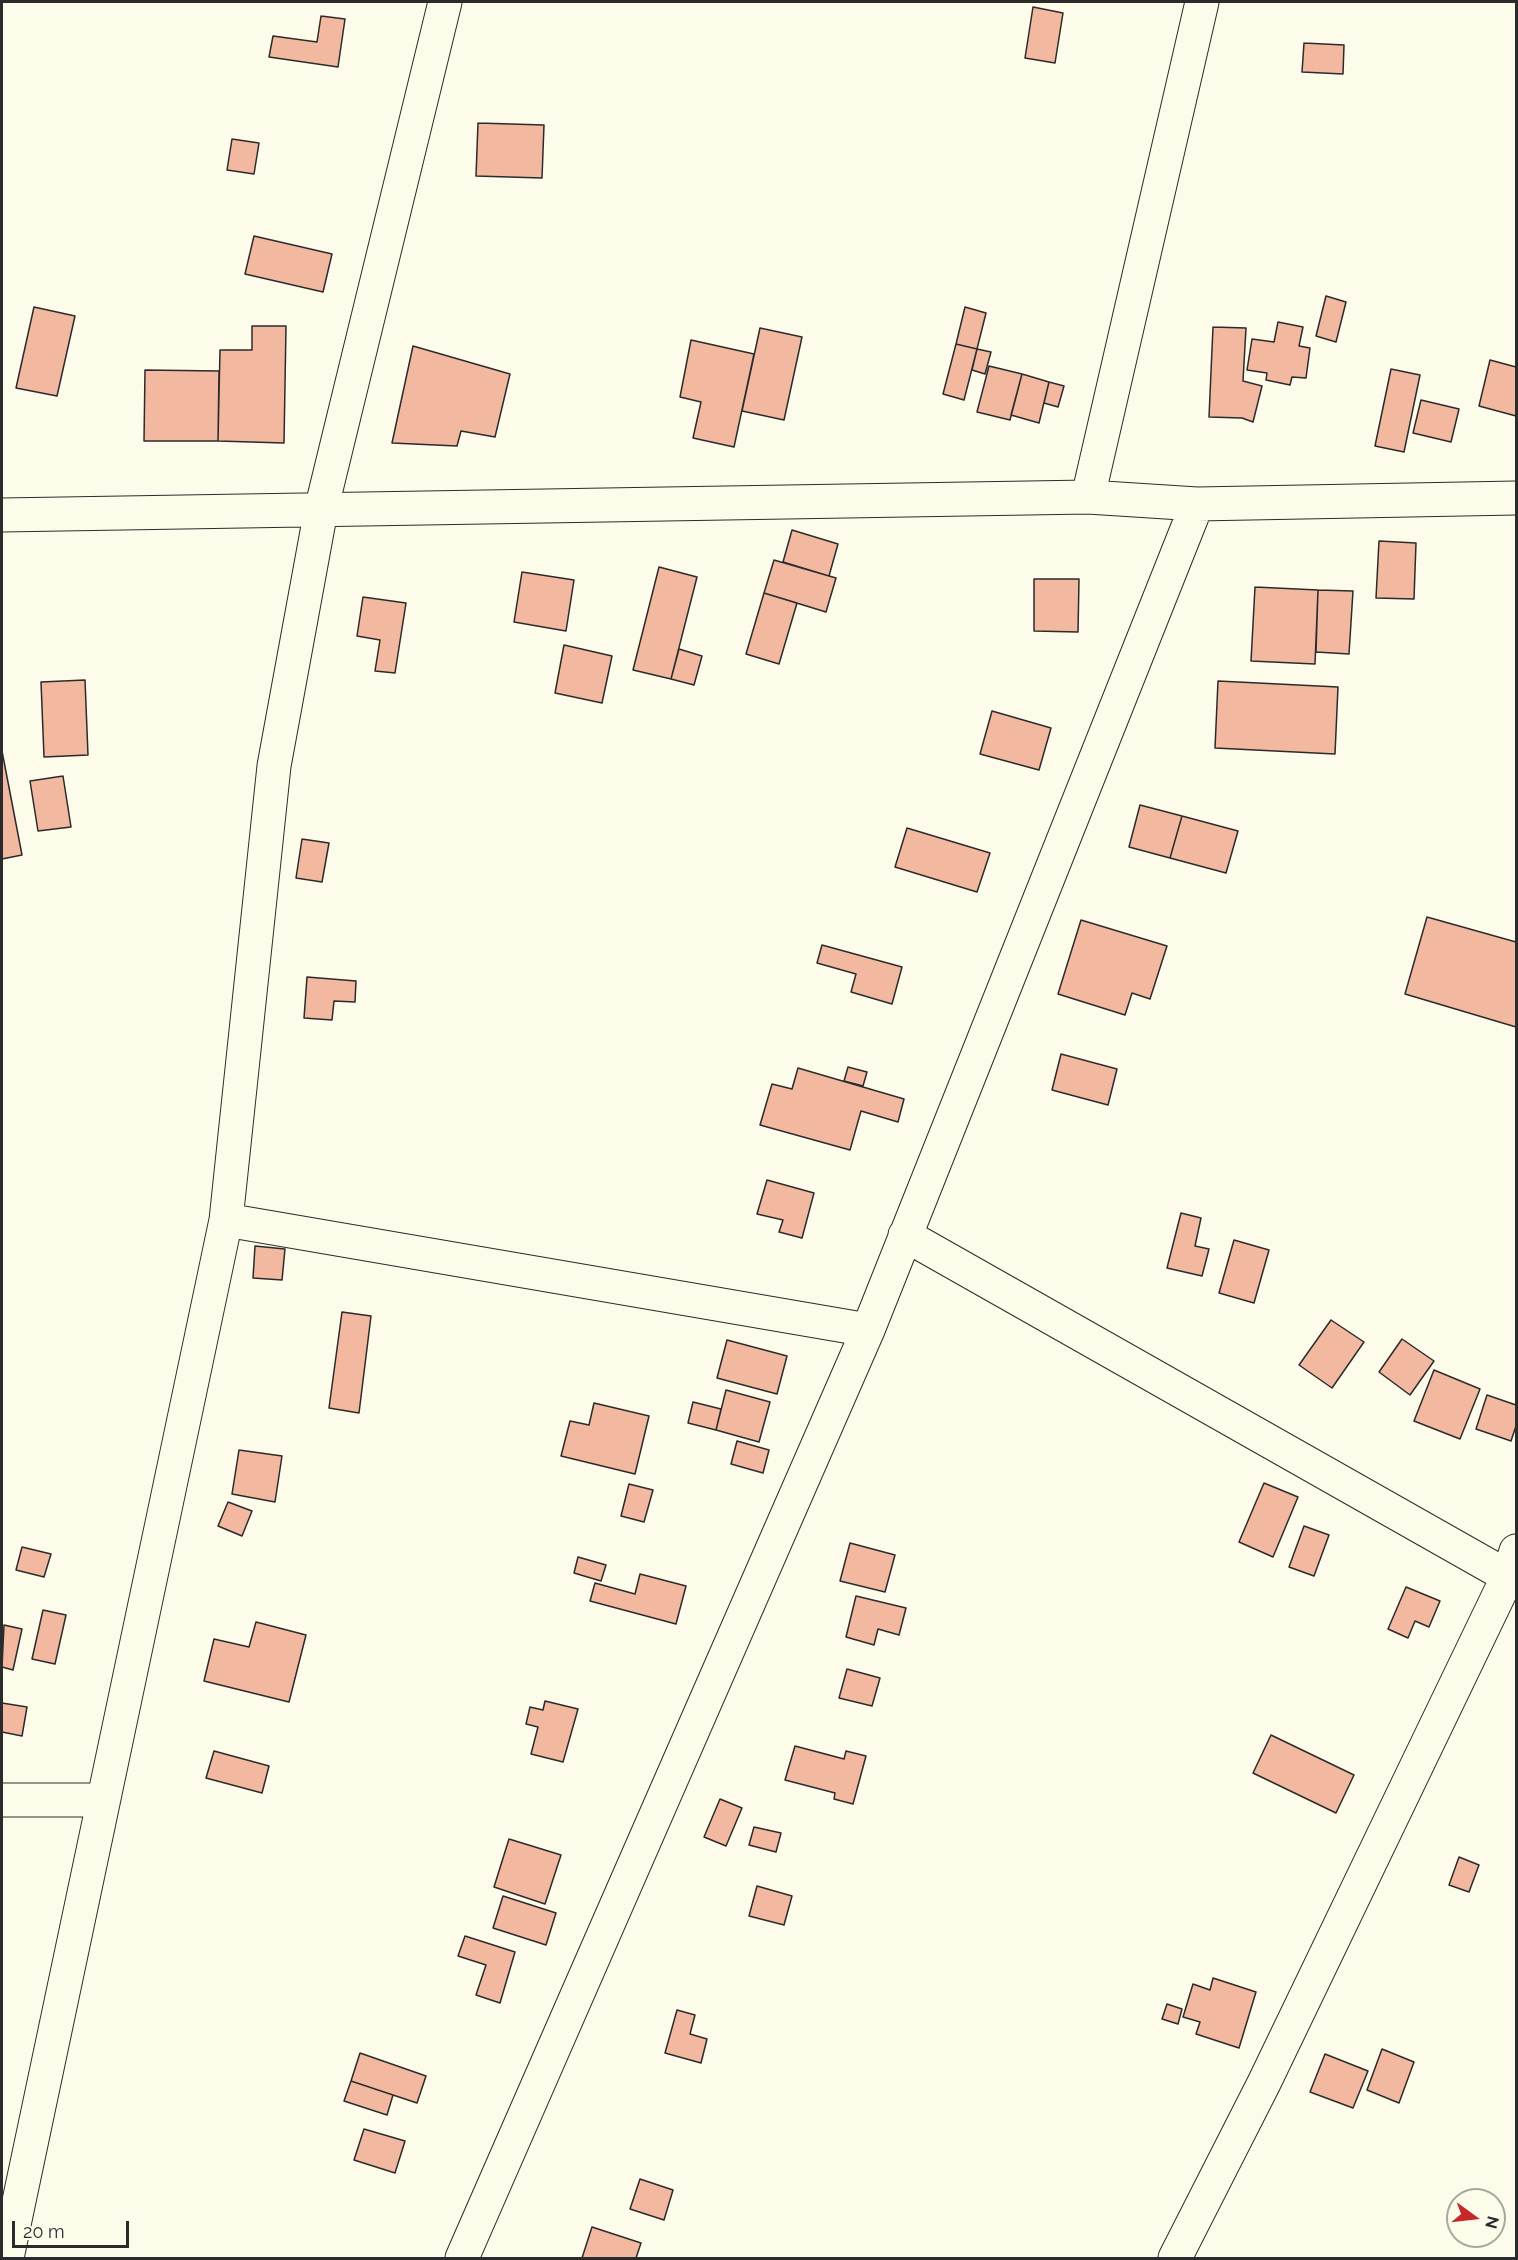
<!DOCTYPE html>
<style>
body{margin:0}
#map{position:relative;width:1518px;height:2260px;overflow:hidden;background:#fdfbea;font-family:Raleway,sans-serif}
canvas{display:block}
.frame{position:absolute;inset:0;border:3px solid #2b2b2b;pointer-events:none}
.north{position:absolute;left:1446px;top:2188px;width:60px;height:60px;box-sizing:border-box;background:#fdfbea;border:2px solid #a9a89e;border-radius:50%;rotate:105deg;font-size:16px;font-weight:700;line-height:24px;text-align:center;color:#2b2b2b}
.north::after{content:'';display:block;margin:auto;width:21px;height:27px;background:#c62828;clip-path:polygon(50% 0,100% 100%,50% 72%,0 100%)}
.scale{position:absolute;left:12px;top:2221px;width:117px;height:27px;box-sizing:border-box;border:3px solid #2b2b2b;border-top:0;padding-left:8px;font-size:18px;line-height:21px;white-space:nowrap;color:#2b2b2b;-webkit-text-stroke:4px #fdfbea;paint-order:stroke}
</style>
<div id="map">
<canvas width="1518" height="2260"></canvas>
<div class="frame"></div>
<div class="north">N</div>
<div class="scale">20 m</div>
</div>
<script>
const c = document.querySelector('canvas').getContext('2d');
c.lineJoin = 'round';
function fill(path, color) {
  c.fillStyle = color;
  c.fill(path, 'evenodd');
}
function toPath(rows) {
  const path = new Path2D();
  for (const r of rows) {
    path.moveTo(r[0], r[1]);
    for (let i = 2; i < r.length; i += 2) path.lineTo(r[i], r[i + 1]);
  }
  return path;
}
function stroke(path, color, width, dash) {
  c.strokeStyle = color;
  c.lineWidth = width;
  c.lineCap = dash ? 'butt' : 'round';
  c.setLineDash(dash || []);
  c.stroke(path);
}
const building = toPath([
 [1033,7,1063,13,1055,63,1025,58,1033,7],
 [321,16,345,19,338,67,269,57,273,36,317,42,321,16],
 [1304,43,1344,45,1343,74,1302,72,1304,43],
 [478,123,544,125,542,178,476,176,478,123],
 [232,139,259,143,254,174,227,170,232,139],
 [254,236,332,254,323,292,245,274,254,236],
 [1326,296,1346,302,1336,342,1316,336,1326,296],
 [34,307,75,316,57,396,16,388,34,307],
 [965,307,986,313,977,349,956,344,965,307],
 [1278,322,1303,327,1299,346,1310,348,1306,378,1292,377,1290,385,1266,380,1267,373,1247,370,1252,339,1274,342,1278,322],
 [252,326,286,326,284,443,218,441,220,350,252,350,252,326],
 [1213,327,1246,328,1243,381,1262,386,1253,422,1242,418,1209,417,1213,327],
 [760,328,802,337,784,420,742,411,760,328],
 [691,340,754,354,734,447,693,438,701,402,680,397,691,340],
 [956,344,977,349,964,400,943,394,956,344],
 [413,346,510,374,495,437,461,431,457,446,392,443,413,346],
 [977,349,991,352,985,374,972,370,977,349],
 [1490,360,1516,367,1516,416,1479,406,1490,360],
 [989,366,1022,374,1010,420,977,412,989,366],
 [1391,369,1420,375,1404,452,1375,446,1391,369],
 [145,370,219,371,218,441,144,441,145,370],
 [1022,374,1049,382,1039,423,1011,415,1022,374],
 [1049,382,1064,386,1058,407,1044,403,1049,382],
 [1421,400,1459,409,1451,442,1413,433,1421,400],
 [792,530,838,544,829,576,783,562,792,530],
 [1379,541,1416,543,1414,599,1376,598,1379,541],
 [774,560,836,578,826,612,764,593,774,560],
 [659,567,697,577,671,679,633,670,659,567],
 [522,572,574,580,566,631,514,622,522,572],
 [1034,579,1079,579,1078,632,1034,631,1034,579],
 [1255,587,1318,590,1315,664,1251,661,1255,587],
 [1318,590,1353,591,1349,654,1316,652,1318,590],
 [764,593,797,603,779,664,746,654,764,593],
 [363,597,406,603,395,673,375,671,380,640,357,636,363,597],
 [564,645,612,656,602,703,555,693,564,645],
 [679,649,702,656,694,685,671,679,679,649],
 [85,680,88,755,44,757,41,682,85,680],
 [1218,681,1338,687,1335,754,1215,748,1218,681],
 [992,711,1051,728,1039,770,980,754,992,711],
 [2,751,22,855,2,859,2,751],
 [63,776,71,827,38,831,30,781,63,776],
 [1140,805,1182,816,1170,858,1129,847,1140,805],
 [1182,816,1238,831,1226,873,1170,858,1182,816],
 [907,828,990,853,977,892,895,867,907,828],
 [302,839,329,843,322,882,296,878,302,839],
 [1427,917,1516,942,1516,1027,1405,994,1427,917],
 [1081,920,1167,946,1150,999,1132,993,1125,1015,1058,994,1081,920],
 [822,945,902,967,892,1004,851,992,856,974,817,963,822,945],
 [307,977,356,981,355,1002,334,1001,332,1020,304,1018,307,977],
 [1061,1054,1117,1069,1108,1105,1052,1090,1061,1054],
 [848,1067,867,1072,863,1086,844,1081,848,1067],
 [798,1068,904,1099,898,1122,861,1111,850,1150,760,1125,772,1084,792,1089,798,1068],
 [767,1180,814,1193,802,1238,779,1232,783,1220,757,1214,767,1180],
 [1181,1213,1201,1218,1195,1246,1209,1249,1202,1276,1167,1268,1181,1213],
 [1234,1240,1269,1250,1254,1303,1219,1293,1234,1240],
 [255,1246,285,1249,282,1280,253,1278,255,1246],
 [342,1312,371,1316,359,1413,329,1408,342,1312],
 [1331,1320,1364,1342,1332,1388,1299,1365,1331,1320],
 [1402,1339,1434,1361,1410,1395,1379,1372,1402,1339],
 [727,1340,787,1356,777,1394,717,1378,727,1340],
 [1434,1370,1480,1389,1460,1439,1414,1421,1434,1370],
 [726,1390,770,1402,759,1442,716,1430,726,1390],
 [1487,1395,1516,1405,1516,1426,1511,1441,1476,1429,1487,1395],
 [693,1402,721,1409,716,1430,688,1423,693,1402],
 [594,1403,649,1416,635,1474,561,1456,570,1421,589,1425,594,1403],
 [737,1441,769,1450,763,1473,731,1464,737,1441],
 [239,1450,282,1456,275,1502,232,1494,239,1450],
 [1264,1483,1298,1497,1273,1557,1239,1542,1264,1483],
 [629,1484,653,1490,644,1522,621,1516,629,1484],
 [228,1502,252,1511,242,1536,218,1526,228,1502],
 [1304,1526,1329,1535,1314,1576,1289,1567,1304,1526],
 [850,1543,895,1555,885,1592,840,1581,850,1543],
 [22,1547,51,1554,44,1577,16,1570,22,1547],
 [578,1557,606,1565,601,1581,574,1573,578,1557],
 [640,1574,686,1586,676,1624,590,1601,595,1583,635,1594,640,1574],
 [1406,1587,1440,1601,1429,1627,1415,1621,1408,1638,1388,1629,1406,1587],
 [856,1596,906,1608,899,1635,878,1629,874,1645,846,1637,856,1596],
 [43,1610,66,1615,55,1664,32,1659,43,1610],
 [256,1622,306,1635,289,1702,204,1681,214,1639,249,1647,256,1622],
 [4,1625,22,1629,13,1670,2,1667,4,1625],
 [847,1669,880,1678,872,1706,839,1698,847,1669],
 [545,1701,578,1709,563,1762,531,1754,538,1727,526,1724,530,1707,543,1710,545,1701],
 [2,1703,27,1707,22,1736,2,1732,2,1703],
 [1271,1735,1354,1775,1336,1813,1253,1773,1271,1735],
 [795,1746,844,1759,846,1751,866,1756,853,1804,834,1799,835,1793,785,1780,795,1746],
 [214,1751,269,1766,262,1793,206,1778,214,1751],
 [720,1799,742,1808,726,1846,704,1837,720,1799],
 [754,1827,781,1833,776,1852,749,1845,754,1827],
 [509,1839,561,1855,545,1904,494,1887,509,1839],
 [1459,1857,1479,1865,1469,1892,1449,1885,1459,1857],
 [757,1886,792,1896,784,1925,749,1916,757,1886],
 [503,1896,556,1913,546,1945,493,1928,503,1896],
 [465,1936,515,1952,500,2003,476,1995,486,1965,458,1956,465,1936],
 [1213,1978,1256,1992,1239,2048,1196,2034,1200,2022,1183,2017,1193,1984,1210,1990,1213,1978],
 [1167,2004,1182,2009,1178,2024,1162,2019,1167,2004],
 [677,2010,695,2015,690,2034,707,2039,701,2063,665,2053,677,2010],
 [1382,2049,1414,2062,1399,2103,1367,2090,1382,2049],
 [360,2053,426,2076,417,2103,351,2081,360,2053],
 [1325,2054,1368,2071,1353,2108,1310,2092,1325,2054],
 [351,2081,393,2095,387,2115,344,2101,351,2081],
 [364,2129,405,2141,395,2173,354,2160,364,2129],
 [640,2179,673,2190,664,2220,630,2209,640,2179],
 [592,2227,641,2243,636,2258,582,2258,592,2227]
]);
fill(building, '#f2b8a0');
stroke(building, '#2b2b2b', 1.5);
const street = toPath([
 [1088,497,1202,2],
 [2,515,1088,497,1197,504,1516,498],
 [226,1220,274,766,321,510,445,2],
 [905,1235,1516,1581],
 [2,1800,102,1800],
 [7,2258,226,1220,868,1330],
 [462,2258,868,1330,1197,504],
 [1175,2258,1264,2083,1508,1576,1516,1551]
]);
stroke(street, '#2b2b2b', 35);
stroke(street, '#fdfbea', 33);
</script>
